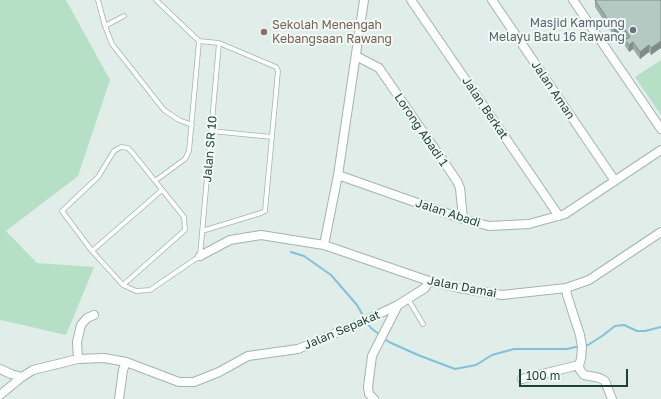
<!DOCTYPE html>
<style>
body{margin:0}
#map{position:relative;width:661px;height:399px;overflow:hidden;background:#e0ede8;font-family:"Golos Text",sans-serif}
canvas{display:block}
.scale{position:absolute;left:519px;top:369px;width:109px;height:18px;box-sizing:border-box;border:2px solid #1f3f39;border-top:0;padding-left:5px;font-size:12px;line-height:14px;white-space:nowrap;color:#1f3f39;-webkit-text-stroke:3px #f1f9f5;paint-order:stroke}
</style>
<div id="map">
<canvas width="661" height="399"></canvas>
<div class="scale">100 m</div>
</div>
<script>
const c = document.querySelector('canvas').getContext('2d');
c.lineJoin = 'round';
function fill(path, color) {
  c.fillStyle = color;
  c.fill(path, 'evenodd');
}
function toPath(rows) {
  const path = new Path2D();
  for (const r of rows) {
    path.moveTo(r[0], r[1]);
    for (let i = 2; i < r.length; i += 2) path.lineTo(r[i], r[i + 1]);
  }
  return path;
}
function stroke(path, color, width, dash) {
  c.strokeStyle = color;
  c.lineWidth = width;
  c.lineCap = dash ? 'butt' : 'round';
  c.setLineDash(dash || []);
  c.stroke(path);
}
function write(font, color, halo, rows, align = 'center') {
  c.font = font + ' "Golos Text",sans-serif';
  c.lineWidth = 4;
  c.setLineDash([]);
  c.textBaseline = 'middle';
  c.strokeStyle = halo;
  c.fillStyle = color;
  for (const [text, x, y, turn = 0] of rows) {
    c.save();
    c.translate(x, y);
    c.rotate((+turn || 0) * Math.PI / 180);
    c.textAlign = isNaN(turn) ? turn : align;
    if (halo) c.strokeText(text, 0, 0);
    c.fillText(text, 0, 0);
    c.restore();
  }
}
fill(toPath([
 [0,0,66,0,110,80,78,176,6,231,37,263,94,267,66,335,1,320,0,321],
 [661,60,661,115,635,77]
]), '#b6e0c6');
stroke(toPath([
 [291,252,304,256,331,275,357,305,365,319],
 [367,323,371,328,380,335],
 [383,338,389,342,418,355,455,369,476,365,492,355,514,349,567,349,580,346],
 [584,345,588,345,602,336,615,326,624,325,637,331,645,331,661,327]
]), '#81c2d8', 2);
const lane = toPath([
 [98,0,105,26,112,44,164,110,179,120,192,125],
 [156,0,199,41],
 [105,26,124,16],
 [211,131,272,137],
 [155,181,185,159,189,151,199,41,219,43,276,67,278,71,265,211,261,213,202,231],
 [92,251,162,190],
 [123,285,185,230,184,217,131,151,128,148,121,147,114,151,98,177,62,211,92,251,123,285,136,291,150,290,200,256,219,43],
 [408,299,423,324]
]);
const street = toPath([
 [411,0,559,216],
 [492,0,615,181],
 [573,0,661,129],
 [356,56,379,68,457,181,460,188,463,219],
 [338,175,463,219,489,226,529,224,565,214,661,150],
 [324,245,338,175,364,0],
 [200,256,230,240,261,235,324,245,429,281,459,288,502,295,566,288,589,280,661,232],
 [566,288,567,295,580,335,582,347,581,359,579,365,580,370,584,375,600,378,605,381,612,399],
 [78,359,77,342,81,325,87,318,94,315],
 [0,369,11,374,22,377],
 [522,379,579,365],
 [0,395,22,377,33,370,78,359,104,358,126,362,179,382,194,382,219,372,248,356,298,349,362,322,398,305,425,288,429,281],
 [119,399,123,370,126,362],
 [374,399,369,394,368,387,372,356,398,305]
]);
stroke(lane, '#a2b5b0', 5.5);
stroke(street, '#a2b5b0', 10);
stroke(lane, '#fff', 4);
stroke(street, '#fff', 8);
fill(toPath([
 [595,0,661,0,651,55,649,52,640,59,633,49,629,52,625,46,625,40,626,39,621,31,614,36,595,7]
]), '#9caca7');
fill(toPath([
 [621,24,621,31,614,36,614,29],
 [661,38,661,48,651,55,651,48],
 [633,42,633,49,629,52,629,45],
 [649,45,649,52,640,59,640,52]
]), '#7f8c88');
const building = toPath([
 [595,0,661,0,661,41,651,48,649,45,640,52,633,42,629,45,625,40,630,37,621,24,614,29,595,0]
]);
fill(building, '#b5c8c2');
stroke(building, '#7f8c88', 1);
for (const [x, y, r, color] of [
 [633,30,4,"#6b7280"],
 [264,32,4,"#8d6e63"]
]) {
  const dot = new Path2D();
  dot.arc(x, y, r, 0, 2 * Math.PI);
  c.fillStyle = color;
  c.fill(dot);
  stroke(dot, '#f1f9f5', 1.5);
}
write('12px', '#5b616d', '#f1f9f5', [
 ["Masjid Kampung",625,23],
 ["Melayu Batu 16 Rawang",625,37]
], 'right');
write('12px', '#785e54', '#f1f9f5', [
 ["Sekolah Menengah",272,25],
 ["Kebangsaan Rawang",272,39]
], 'left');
write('12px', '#1f3f39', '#f1f9f5', [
 ["Jalan Aman",553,90,56],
 ["Jalan Berkat",485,108,56],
 ["Lorong Abadi 1",421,130,56],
 ["Jalan SR 10",210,149,-85],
 ["Jalan Abadi",448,213,18],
 ["Jalan Damai",462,287,11],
 ["Jalan Sepakat",342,330,-23]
]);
</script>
